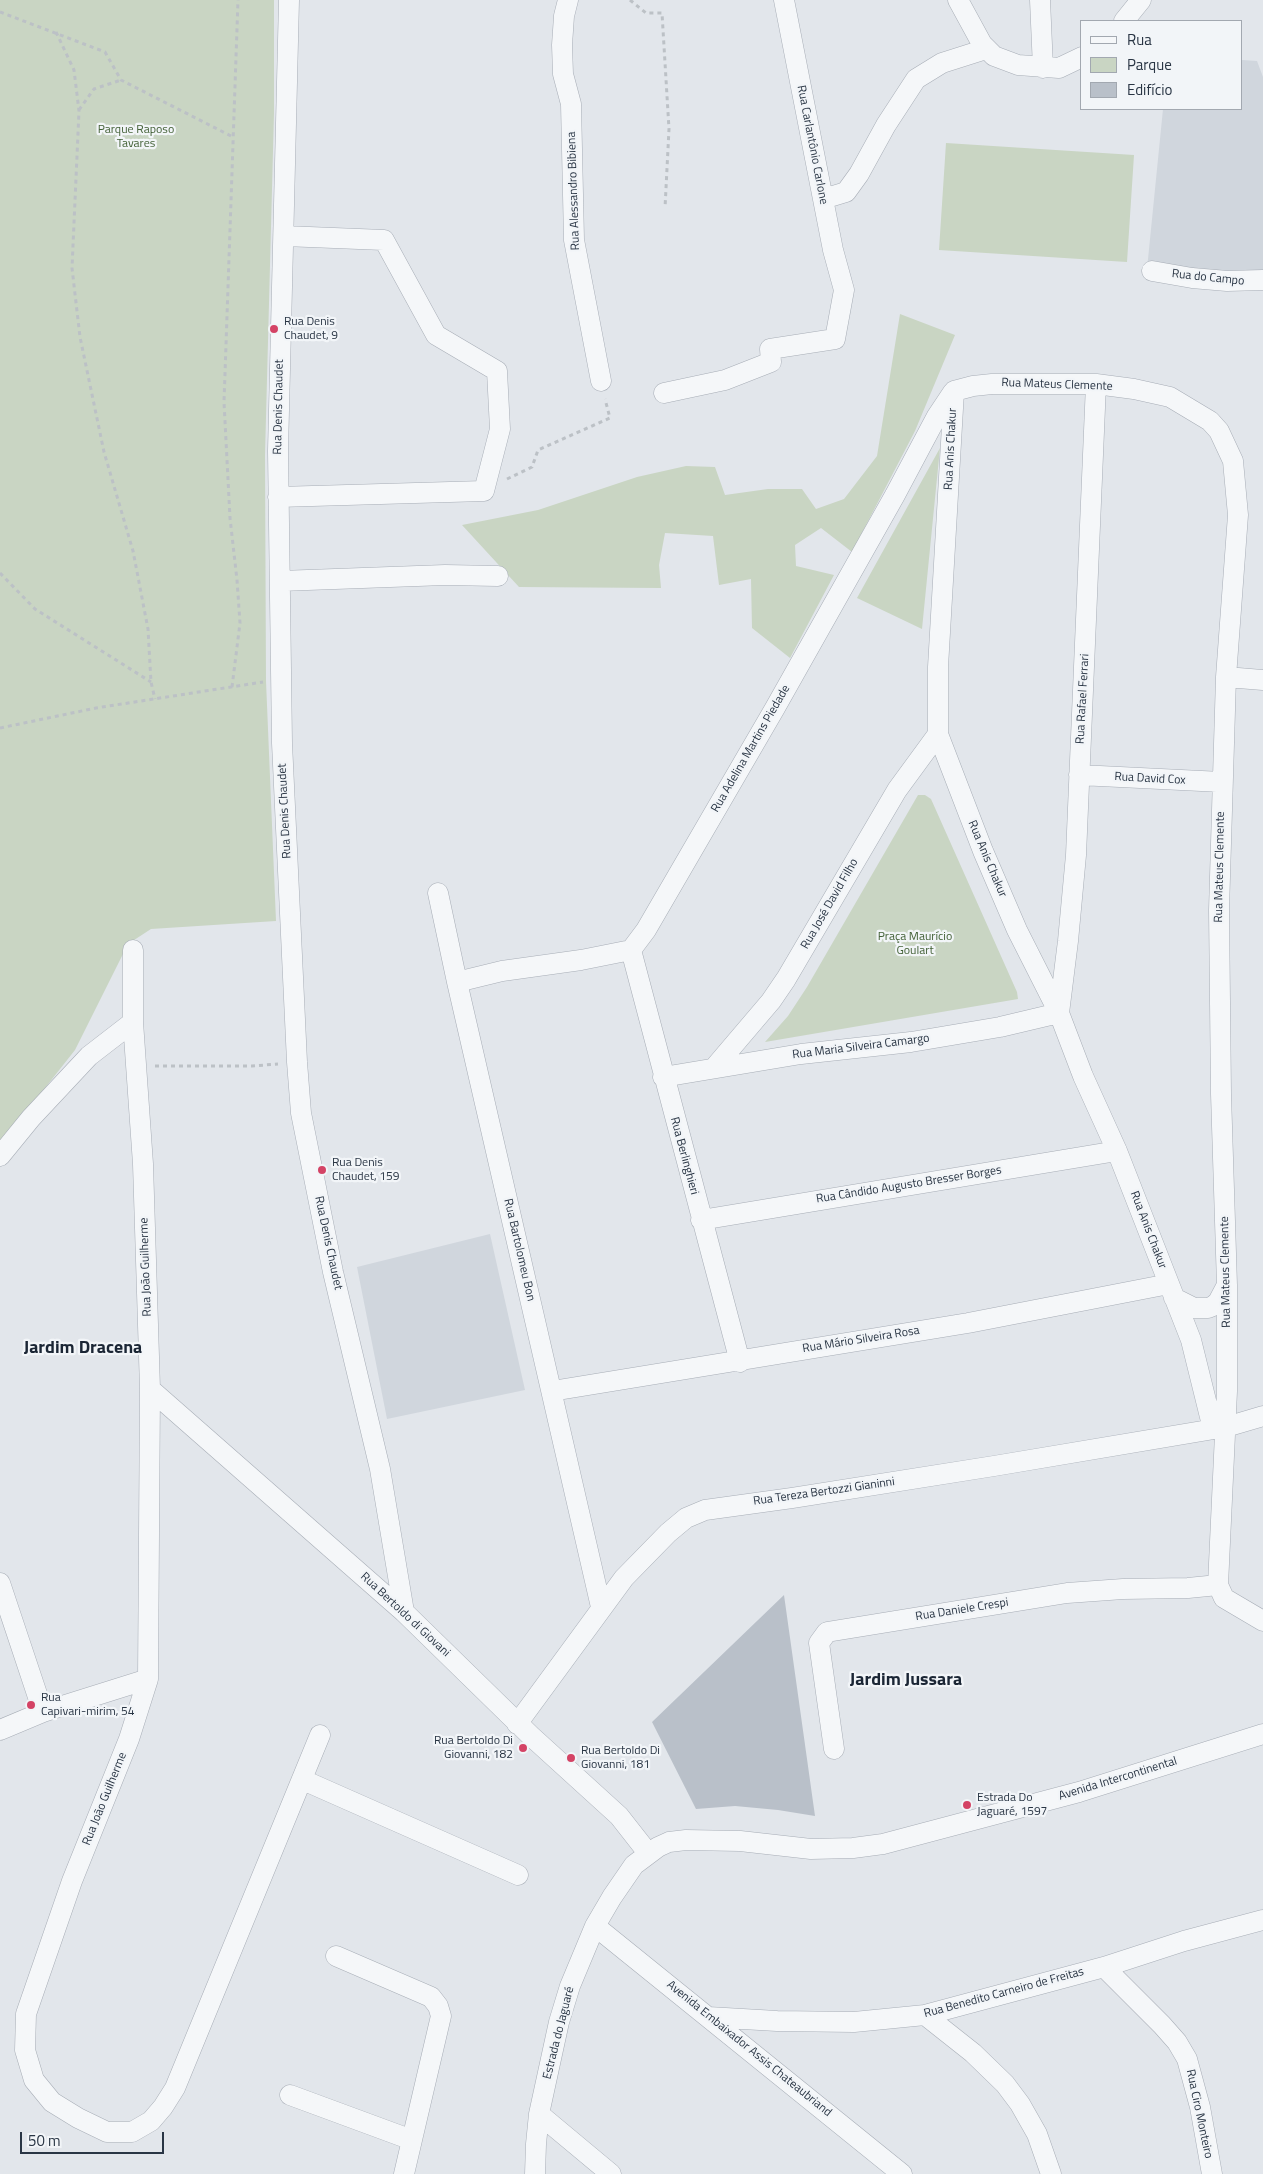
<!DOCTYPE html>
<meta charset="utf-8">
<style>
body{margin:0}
#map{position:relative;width:1263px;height:2174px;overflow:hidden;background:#e2e6eb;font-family:"Titillium Web",sans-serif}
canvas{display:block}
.legend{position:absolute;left:1080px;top:20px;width:162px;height:90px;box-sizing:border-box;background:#f2f5f8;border:1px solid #a2a8b0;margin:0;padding:6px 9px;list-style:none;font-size:15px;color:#293544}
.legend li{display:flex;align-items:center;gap:10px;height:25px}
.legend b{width:25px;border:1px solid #a2a8b0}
.scale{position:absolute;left:20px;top:2132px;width:144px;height:22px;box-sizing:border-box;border:2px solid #293544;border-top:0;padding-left:6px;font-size:15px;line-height:18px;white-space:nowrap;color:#293544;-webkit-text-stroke:4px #f2f5f8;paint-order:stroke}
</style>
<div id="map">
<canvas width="1263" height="2174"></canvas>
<ul class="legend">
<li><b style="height:6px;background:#f5f7f9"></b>Rua</li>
<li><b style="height:14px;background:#c9d5c3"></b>Parque</li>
<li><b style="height:14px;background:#b9c0c9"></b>Edifício</li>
</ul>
<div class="scale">50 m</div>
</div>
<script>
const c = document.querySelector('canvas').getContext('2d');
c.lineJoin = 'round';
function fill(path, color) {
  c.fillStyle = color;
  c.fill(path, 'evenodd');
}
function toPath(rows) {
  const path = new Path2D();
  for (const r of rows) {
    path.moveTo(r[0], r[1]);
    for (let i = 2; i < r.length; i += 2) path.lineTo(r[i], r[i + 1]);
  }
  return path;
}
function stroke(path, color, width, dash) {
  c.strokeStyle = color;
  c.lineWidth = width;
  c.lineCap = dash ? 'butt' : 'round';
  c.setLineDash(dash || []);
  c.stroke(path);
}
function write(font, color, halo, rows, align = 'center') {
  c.font = font + ' "Titillium Web",sans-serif';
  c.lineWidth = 4.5;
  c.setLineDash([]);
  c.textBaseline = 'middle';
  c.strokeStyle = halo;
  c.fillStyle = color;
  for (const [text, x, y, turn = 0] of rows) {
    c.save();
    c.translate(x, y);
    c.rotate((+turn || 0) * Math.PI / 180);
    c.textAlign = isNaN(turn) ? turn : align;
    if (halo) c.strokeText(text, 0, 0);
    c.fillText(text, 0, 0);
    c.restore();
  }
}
fill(toPath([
 [1242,60,1257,61,1263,77,1263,278,1146,279,1163,109,1242,109],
 [490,1234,525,1390,387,1419,357,1267]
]), '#d0d6dd');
fill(toPath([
 [0,0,274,0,274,113,265,455,266,681,276,921,151,929,128,944,75,1050,0,1145],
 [946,143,1134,155,1127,262,939,250],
 [900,314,955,335,915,431,852,552,821,528,795,545,796,566,834,575,790,658,752,628,751,579,719,585,713,536,665,533,659,565,661,588,519,587,462,525,538,510,637,477,686,466,715,467,725,495,768,489,802,489,816,509,844,499,877,456],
 [940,448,922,629,857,598],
 [918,795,925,795,931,799,1017,992,1018,999,765,1042,788,1016,807,987]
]), '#c9d5c3');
fill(toPath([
 [784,1595,815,1816,778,1810,735,1806,696,1809,652,1722]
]), '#b9c0c9');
const minor = toPath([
 [289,0,278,451,282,743,297,1062,301,1113,333,1272,380,1469,404,1612],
 [568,0,564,16,562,45,563,74,571,104,574,240,601,381],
 [958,0,982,44,994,56,1018,65,1059,68,1082,57],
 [1040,0,1043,68],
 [1124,21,1141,0],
 [823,199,846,192,859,174,886,125,916,79,942,63,986,49],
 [1152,271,1192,278,1227,281,1263,280],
 [954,391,973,386,992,384,1096,384,1134,389,1170,397,1210,421,1219,431,1233,461,1238,515,1226,677,1219,910,1221,1094,1227,1285,1227,1391,1218,1585,1224,1598,1263,1621],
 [954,391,938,667,938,734,983,851,1017,930,1059,1013,1083,1076,1117,1151,1191,1340,1213,1429],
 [664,393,725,380,771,362,770,349,835,339,844,290,833,250,784,0],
 [278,497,484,491,500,429,497,371,436,335,384,240,284,236],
 [280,581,445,575,498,576],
 [1226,677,1263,680],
 [1079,775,1222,782],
 [438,893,457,982,601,1607],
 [133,950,133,1022,143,1164,150,1389,148,1679,129,1739,72,1881,26,2014,25,2050,34,2080,52,2102,78,2118,107,2132,132,2132,151,2121,163,2107,175,2088,320,1735],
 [631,950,740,1362],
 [457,982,502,971,581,960,631,950,646,930,775,708,895,495,937,416,953,392],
 [714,1068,771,1001,786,979,897,790,938,734],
 [663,1077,801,1054,911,1042,1000,1027,1059,1013,1068,941,1076,855,1096,384],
 [0,1156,31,1118,89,1056,133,1022],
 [701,1220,1117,1151],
 [1174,1298,1194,1308,1208,1308,1213,1306,1218,1302,1227,1285],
 [150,1389,404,1612,531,1736,619,1816,648,1853],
 [552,1391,968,1323,1169,1284],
 [0,1583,43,1712],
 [517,1724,624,1578,668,1533,686,1518,705,1510,792,1498,994,1466,1226,1427,1263,1416],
 [0,1730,43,1712,148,1679],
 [834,1749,819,1643,827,1632,1067,1593,1123,1589,1188,1588,1218,1585],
 [303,1780,518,1875],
 [595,1926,902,2174],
 [336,1956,431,1997,438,2006,441,2016,404,2174],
 [1104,1967,1162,2025,1177,2042,1187,2059,1200,2107,1212,2174],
 [925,2015,973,2053,1005,2084,1020,2104,1037,2134,1051,2174],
 [708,2017,777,2021,854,2022,925,2015,1104,1967,1184,1941,1263,1920],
 [290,2095,412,2140],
 [539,2114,611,2174],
 [535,2174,536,2144,539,2114,559,2022,570,1986,595,1926,612,1897,634,1865,658,1847,669,1842,686,1840,740,1841,811,1849,853,1848,883,1844,1079,1792,1263,1734]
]);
stroke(minor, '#a7adb6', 21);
stroke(toPath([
 [630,0,646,13,662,13,669,129,665,208],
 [0,12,105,52,121,80,233,137],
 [56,32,74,70,79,111,72,268,80,337,104,452,133,551,148,629,151,682,155,699],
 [79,110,94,89,121,80],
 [507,479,532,467,538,450,610,418,605,399],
 [0,573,35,609,151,682],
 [232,687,240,623,237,580,230,518,224,402,238,0],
 [0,728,96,708,263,682],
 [155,1066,252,1066,278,1064]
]), '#bcc1c6', 3, [4, 4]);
stroke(minor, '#f5f7f9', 20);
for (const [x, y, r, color] of [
 [274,329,5,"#d44365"],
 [322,1170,5,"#d44365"],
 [31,1705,5,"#d44365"],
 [523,1748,5,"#d44365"],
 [571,1758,5,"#d44365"],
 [967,1805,5,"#d44365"]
]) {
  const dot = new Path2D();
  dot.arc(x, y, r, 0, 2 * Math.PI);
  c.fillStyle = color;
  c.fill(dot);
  stroke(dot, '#f2f5f8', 2);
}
write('12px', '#426036', '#f2f5f8', [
 ["Parque Raposo",136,130],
 ["Tavares",136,144],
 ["Praça Maurício",915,937],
 ["Goulart",915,951]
]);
write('12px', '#293544', '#f2f5f8', [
 ["Rua Carlantônio Carlone",812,145,79],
 ["Rua Alessandro Bibiena",574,191,-92],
 ["Rua do Campo",1208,278,6],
 ["Rua Mateus Clemente",1057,385,2],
 ["Rua Denis Chaudet",279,407,-89],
 ["Rua Anis Chakur",951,449,-87],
 ["Rua Rafael Ferrari",1083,699,-87],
 ["Rua Adelina Martins Piedade",751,749,-60],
 ["Rua David Cox",1150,779,3],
 ["Rua Denis Chaudet",285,811,-93],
 ["Rua Anis Chakur",987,859,67],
 ["Rua Mateus Clemente",1220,867,-89],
 ["Rua José David Filho",830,904,-60],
 ["Rua Maria Silveira Camargo",861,1047,-7],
 ["Rua Berlinghieri",684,1156,75],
 ["Rua Cândido Augusto Bresser Borges",909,1185,-9],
 ["Rua Anis Chakur",1148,1230,69],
 ["Rua Denis Chaudet",328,1243,78],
 ["Rua Bartolomeu Bon",519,1250,77],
 ["Rua João Guilherme",146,1267,-92],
 ["Rua Mateus Clemente",1226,1272,-91],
 ["Rua Mário Silveira Rosa",861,1340,-9],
 ["Rua Tereza Bertozzi Gianinni",824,1492,-8],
 ["Rua Daniele Crespi",962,1610,-9],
 ["Rua Bertoldo di Giovani",405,1615,43],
 ["Avenida Intercontinental",1118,1779,-17],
 ["Rua João Guilherme",105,1799,-68],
 ["Rua Benedito Carneiro de Freitas",1004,1993,-15],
 ["Estrada do Jaguaré",559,2033,-76],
 ["Avenida Embaixador Assis Chateaubriand",749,2049,39],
 ["Rua Ciro Monteiro",1199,2114,78]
]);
write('12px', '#293544', '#f2f5f8', [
 ["Rua Denis",284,322],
 ["Chaudet, 9",284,336],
 ["Rua Denis",332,1163],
 ["Chaudet, 159",332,1177],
 ["Rua",41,1698],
 ["Capivari-mirim, 54",41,1712],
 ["Rua Bertoldo Di",513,1741,"right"],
 ["Giovanni, 182",513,1755,"right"],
 ["Rua Bertoldo Di",581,1751],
 ["Giovanni, 181",581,1765],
 ["Estrada Do",977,1798],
 ["Jaguaré, 1597",977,1812]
], 'left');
write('bold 18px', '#1b2635', '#f2f5f8', [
 ["Jardim Dracena",83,1349],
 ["Jardim Jussara",906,1681]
]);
</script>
